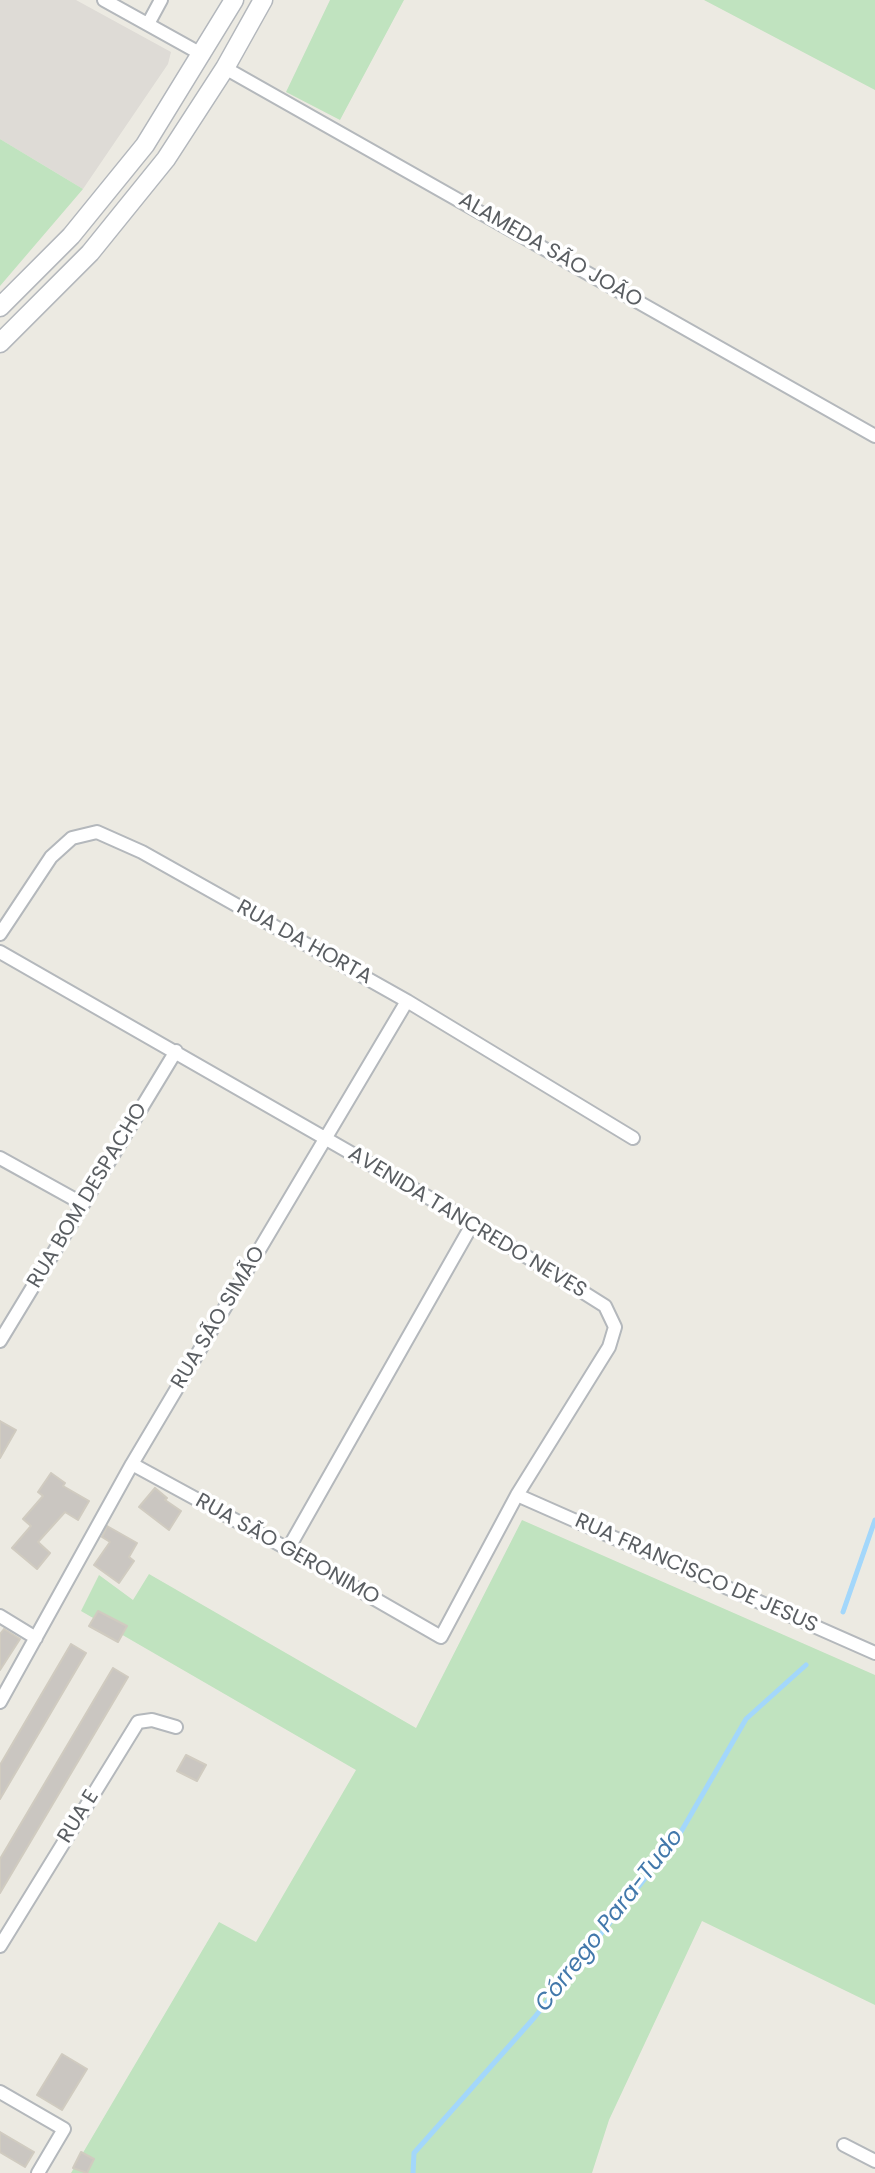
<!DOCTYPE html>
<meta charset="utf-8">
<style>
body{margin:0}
canvas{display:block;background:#eceae2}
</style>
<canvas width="875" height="2173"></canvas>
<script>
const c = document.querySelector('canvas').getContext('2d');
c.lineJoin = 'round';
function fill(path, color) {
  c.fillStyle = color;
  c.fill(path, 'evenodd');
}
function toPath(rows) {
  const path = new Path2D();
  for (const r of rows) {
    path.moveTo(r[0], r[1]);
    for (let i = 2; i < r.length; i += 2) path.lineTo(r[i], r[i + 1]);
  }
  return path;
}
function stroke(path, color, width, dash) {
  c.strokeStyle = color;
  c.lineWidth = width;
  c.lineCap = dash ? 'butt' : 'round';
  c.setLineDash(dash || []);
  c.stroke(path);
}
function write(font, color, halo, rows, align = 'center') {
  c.font = font + ' Poppins,sans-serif';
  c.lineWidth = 7;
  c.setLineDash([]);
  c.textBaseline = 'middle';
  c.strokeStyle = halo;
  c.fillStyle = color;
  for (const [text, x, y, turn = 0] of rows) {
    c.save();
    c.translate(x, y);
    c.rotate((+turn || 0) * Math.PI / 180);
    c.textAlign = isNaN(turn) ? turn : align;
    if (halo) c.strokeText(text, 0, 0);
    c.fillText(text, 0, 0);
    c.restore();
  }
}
fill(toPath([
 [0,0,76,0,171,52,168,64,83,189,0,139]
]), '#dedbd6');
fill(toPath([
 [330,0,404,0,340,120,286,92],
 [704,0,875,0,875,90],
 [0,139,83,189,0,286],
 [522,1520,875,1675,875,2005,702,1921,609,2120,592,2173,71,2173,219,1922,256,1942,356,1770,81,1611,99,1575,133,1600,149,1574,416,1728]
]), '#c0e3bf');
stroke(toPath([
 [843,1612,875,1520],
 [413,2173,414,2153,534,2018,678,1837,746,1719,806,1665]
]), '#a3d7fb', 5);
const building = toPath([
 [0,1421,16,1430,0,1458,0,1421],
 [51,1473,65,1483,63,1486,89,1501,78,1520,65,1512,38,1542,50,1553,37,1569,12,1548,31,1526,23,1519,43,1496,38,1492,51,1473],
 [155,1488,167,1498,165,1500,181,1511,169,1530,139,1507,155,1488],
 [107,1526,137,1543,129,1557,134,1561,119,1583,94,1565,110,1542,102,1537,107,1526],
 [98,1611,127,1626,118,1642,89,1626,98,1611],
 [4,1629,20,1639,0,1670,0,1634,4,1629],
 [71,1644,86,1653,0,1799,0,1765,71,1644],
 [113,1668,128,1677,0,1893,0,1859,113,1668],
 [186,1755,206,1765,197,1781,177,1771,186,1755],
 [62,2054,87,2069,62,2110,37,2095,62,2054],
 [0,2132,34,2152,25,2167,0,2152,0,2132],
 [81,2152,94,2159,87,2173,73,2168,81,2152]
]);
fill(building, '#cac6c1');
stroke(building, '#d0cbc0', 2);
const minor = toPath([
 [104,0,203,55],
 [148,24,161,0],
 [225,68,875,436],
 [0,934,51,857,72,838,97,832,142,852,407,1001,633,1138],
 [0,952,473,1223,605,1306,615,1327,609,1347,517,1495,441,1637,288,1549,132,1464],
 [0,1158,83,1204],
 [0,1341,176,1051],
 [517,1495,875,1653],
 [288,1549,473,1223],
 [0,1616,36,1638],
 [0,1702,132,1464,407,1001],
 [0,1946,138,1722,152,1720,176,1727],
 [0,2092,64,2129,38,2173],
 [844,2145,875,2161]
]);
const secondary = toPath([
 [0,307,71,236,145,145,234,0],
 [0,343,90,253,166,159,225,68,263,0]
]);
stroke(minor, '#b4b8bc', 16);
stroke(secondary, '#b3b7bc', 21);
stroke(minor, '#fff', 12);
stroke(secondary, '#fff', 18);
write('21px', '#5a5e62', '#fff', [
 ["ALAMEDA SÃO JOÃO",550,251,30],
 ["RUA DA HORTA",304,943,29],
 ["RUA BOM DESPACHO",88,1196,-59],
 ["AVENIDA TANCREDO NEVES",467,1223,31],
 ["RUA SÃO SIMÃO",219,1318,-59],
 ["RUA SÃO GERONIMO",287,1550,29],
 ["RUA FRANCISCO DE JESUS",696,1574,24],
 ["RUA E",79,1817,-58]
]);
write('italic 23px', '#4278ab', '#fff', [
 ["Córrego Para-Tudo",610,1921,-52]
]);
</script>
